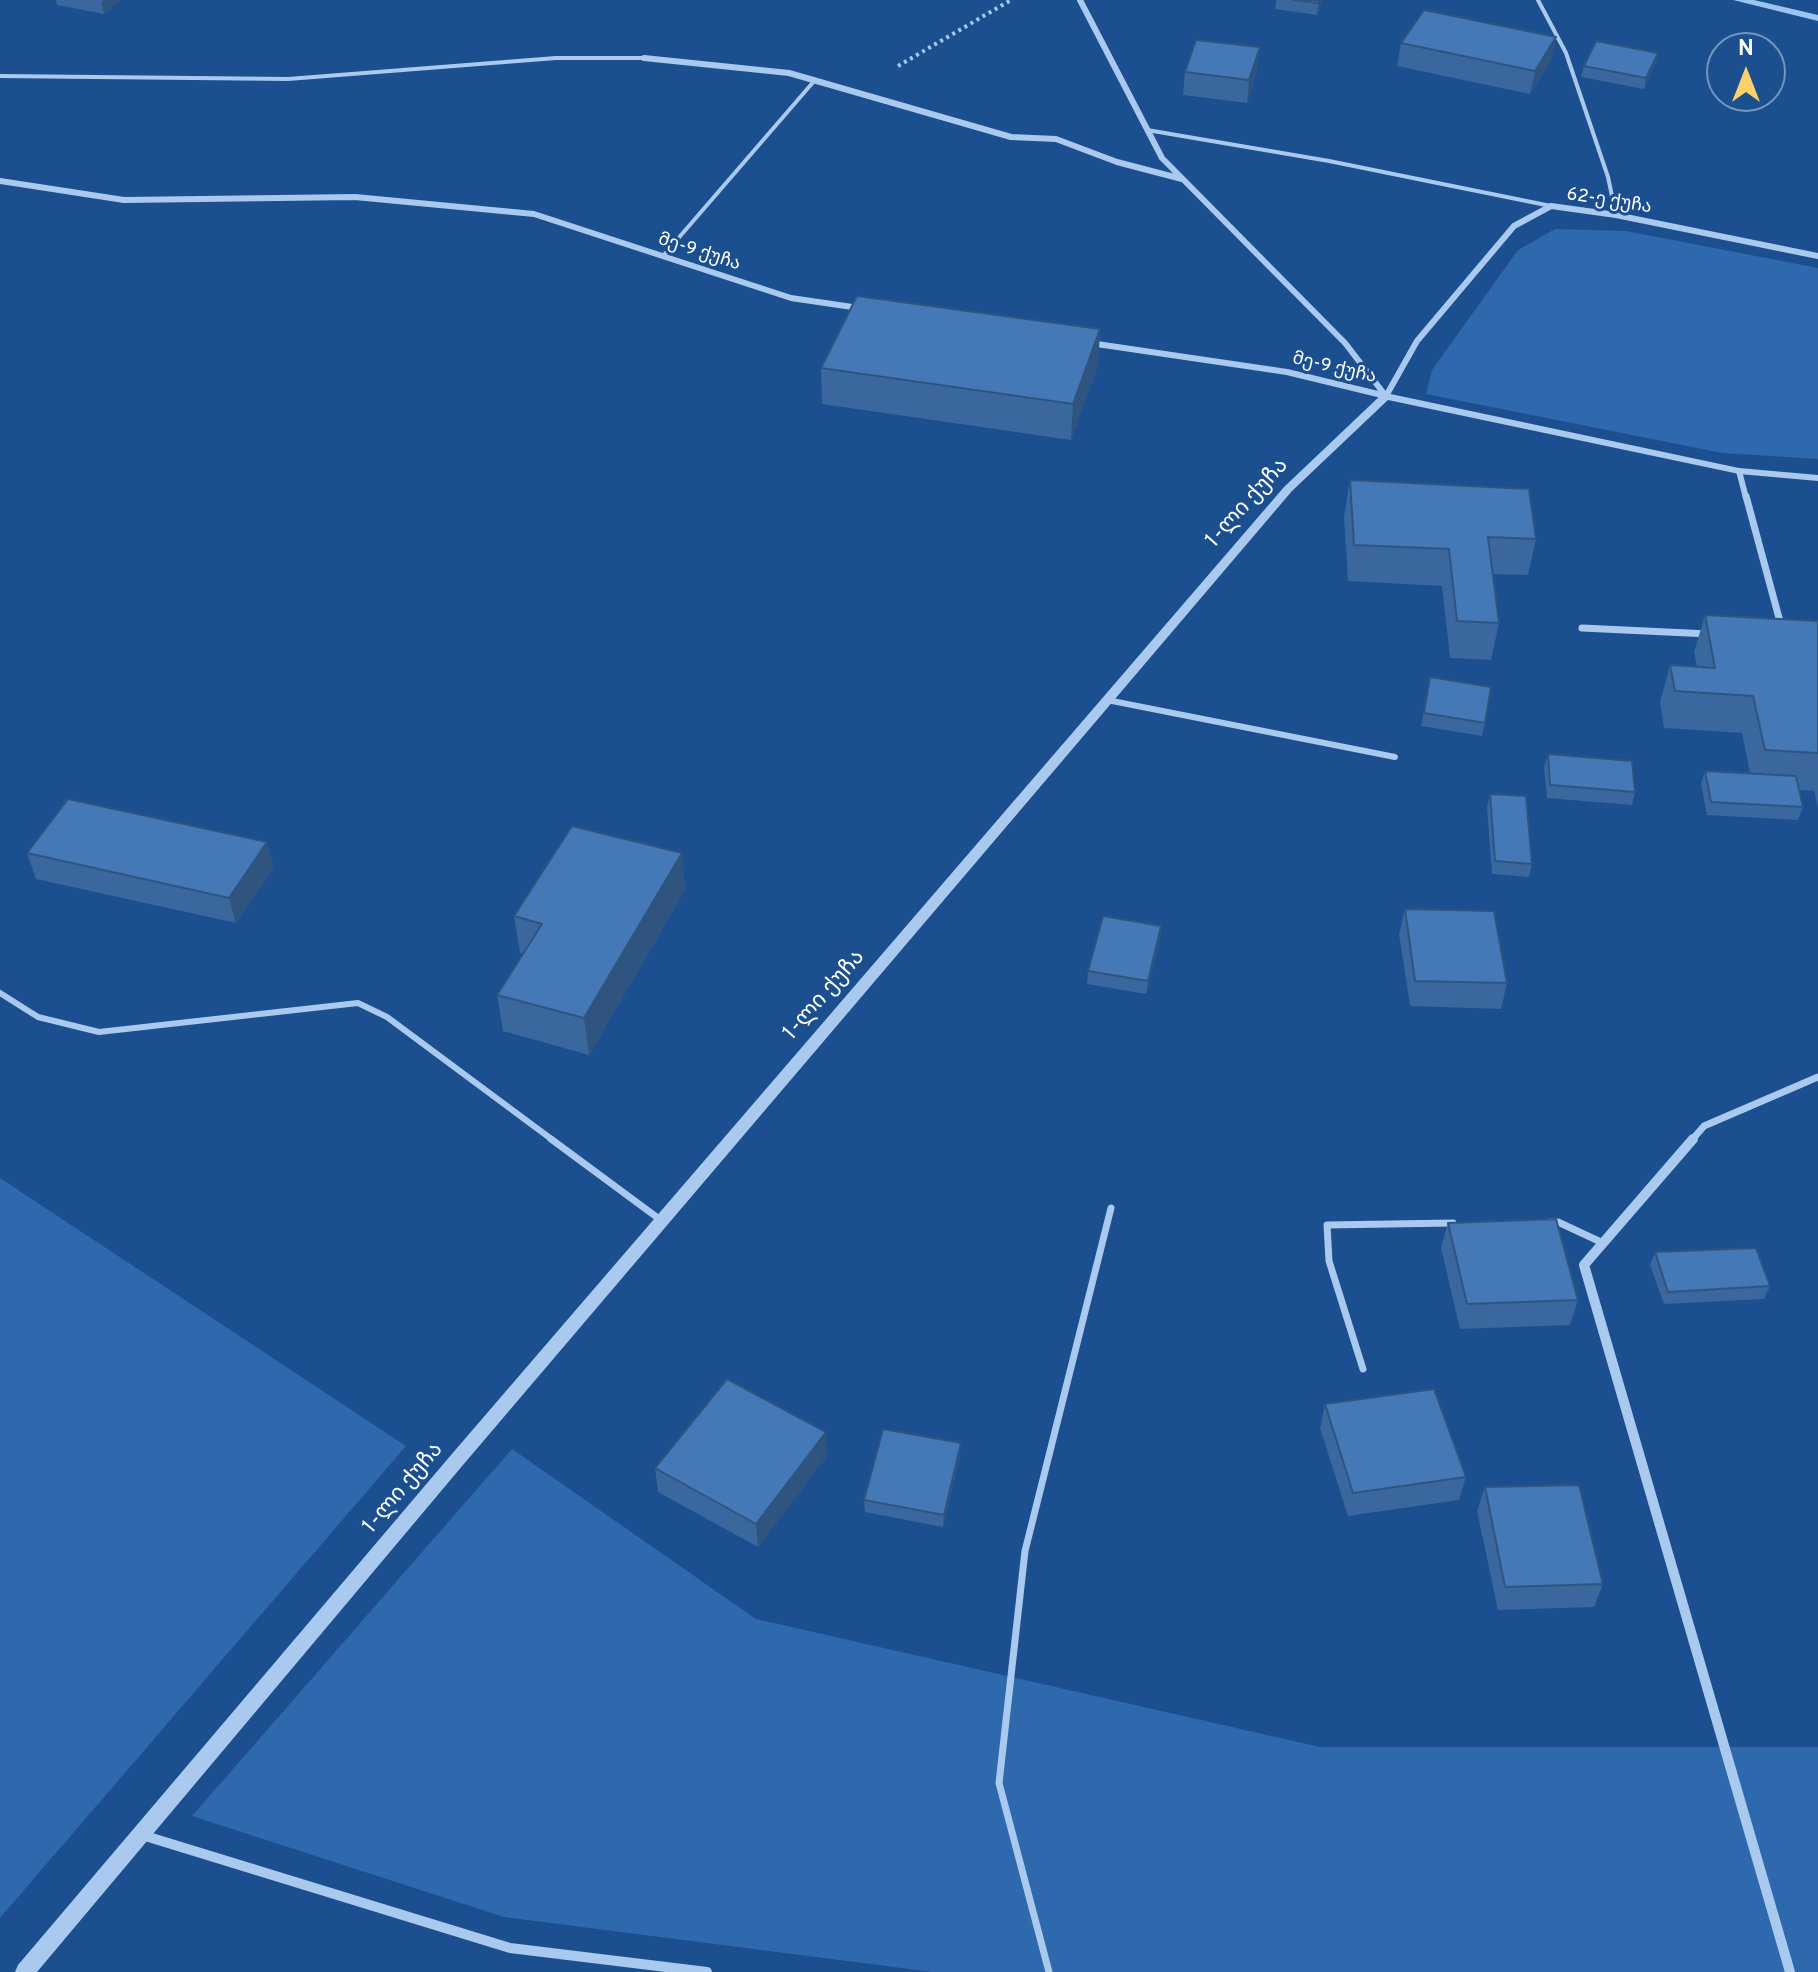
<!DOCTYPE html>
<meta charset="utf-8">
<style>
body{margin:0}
#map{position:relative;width:1818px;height:1972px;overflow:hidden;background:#1b4f8f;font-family:Overpass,sans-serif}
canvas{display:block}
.north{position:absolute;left:1706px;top:32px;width:80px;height:80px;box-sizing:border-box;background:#1b4f8f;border:2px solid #7695bc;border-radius:50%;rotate:0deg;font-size:22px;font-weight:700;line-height:32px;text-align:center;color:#fff}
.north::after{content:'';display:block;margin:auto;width:28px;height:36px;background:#ffd166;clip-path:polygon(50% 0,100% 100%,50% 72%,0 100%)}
</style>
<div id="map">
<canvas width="1818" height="1972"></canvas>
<div class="north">N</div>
</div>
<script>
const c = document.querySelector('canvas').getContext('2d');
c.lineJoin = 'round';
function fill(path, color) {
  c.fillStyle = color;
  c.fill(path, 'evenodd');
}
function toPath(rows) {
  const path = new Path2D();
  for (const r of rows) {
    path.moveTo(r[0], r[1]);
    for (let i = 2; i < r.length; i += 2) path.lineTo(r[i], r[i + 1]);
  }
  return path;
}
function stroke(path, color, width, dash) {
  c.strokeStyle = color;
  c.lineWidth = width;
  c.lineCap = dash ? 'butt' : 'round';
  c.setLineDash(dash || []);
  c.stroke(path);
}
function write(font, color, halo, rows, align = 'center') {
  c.font = font + ' Overpass,"Noto Sans Georgian",sans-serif';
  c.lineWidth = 6;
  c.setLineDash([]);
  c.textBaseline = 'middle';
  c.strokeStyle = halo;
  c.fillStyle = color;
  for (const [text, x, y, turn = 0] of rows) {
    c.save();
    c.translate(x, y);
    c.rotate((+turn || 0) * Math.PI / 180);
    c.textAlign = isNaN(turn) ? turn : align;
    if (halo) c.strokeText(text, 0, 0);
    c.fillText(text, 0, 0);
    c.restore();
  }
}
fill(toPath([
 [1555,229,1626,231,1818,268,1818,459,1722,453,1426,394,1432,370,1518,250],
 [0,1178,406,1446,0,1918],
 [512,1449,756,1619,1320,1747,1818,1747,1818,1972,933,1972,504,1917,192,1816]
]), '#2e69ad');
fill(toPath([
 [1733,0,1754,0,1818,15,1818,21,1733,0]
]), '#9cc4f0');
stroke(toPath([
 [898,66,1011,0]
]), '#a9c9ee', 4, [3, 4]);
stroke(toPath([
 [1538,0,1566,53,1608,177,1616,215],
 [0,76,288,79,556,58,644,58],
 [1147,130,1329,161,1551,206],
 [663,256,815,80]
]), '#a9c9ee', 4);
stroke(toPath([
 [1107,700,1395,757],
 [0,993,38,1017,99,1032,358,1003,387,1017,554,1141]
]), '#a9c9ee', 6);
stroke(toPath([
 [551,1139,662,1221],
 [1549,1222,1558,1222,1603,1243],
 [1363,1369,1329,1261,1327,1225,1453,1223],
 [1049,1972,999,1783,1025,1551,1111,1208]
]), '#a9c9ee', 7);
stroke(toPath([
 [1080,0,1162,158,1345,343,1385,395],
 [644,58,789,73,1011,137,1056,139,1117,162,1182,179],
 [0,181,124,200,355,197,534,214,791,298,859,308],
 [1090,343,1287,372,1386,396],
 [1386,396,1417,341,1514,226,1551,206,1616,215,1818,256],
 [1739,471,1746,498]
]), '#a9c9ee', 6);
stroke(toPath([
 [1746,496,1782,629],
 [1582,628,1709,634],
 [1691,1141,1704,1126,1818,1077]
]), '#a9c9ee', 7);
stroke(toPath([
 [1693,1139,1584,1265,1790,1972],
 [142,1835,510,1948,707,1972]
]), '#a9c9ee', 10);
fill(toPath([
 [1386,393,1739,468,1818,475,1818,481,1739,474,1388,400,1292,491,463,1465,37,1972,15,1972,18,1965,451,1455,1284,487,1382,394,1386,393]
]), '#a9c9ee');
fill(toPath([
 [56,0,121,0,104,14,57,5],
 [1276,0,1322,0,1317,15,1275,9],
 [1556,37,1551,60,1530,94,1397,66,1401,43],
 [1658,53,1655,65,1644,89,1581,77,1584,66],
 [1257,71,1247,103,1183,95,1185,72],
 [1100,329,1098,365,1071,440,822,404,821,368],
 [1350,480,1536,539,1528,575,1493,574,1499,623,1491,660,1450,658,1442,586,1348,581,1344,517],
 [1705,615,1818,621,1818,808,1814,791,1799,790,1803,807,1798,820,1707,815,1701,784,1705,771,1750,773,1742,733,1664,728,1660,702,1670,665,1697,667,1694,652],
 [1430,677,1485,723,1482,736,1421,726],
 [1548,754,1635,792,1632,805,1547,798,1544,767],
 [1490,794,1532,864,1529,877,1492,874,1487,807],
 [267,842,274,868,236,923,36,879,27,853],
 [682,853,685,890,589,1055,503,1031,497,995,523,954,520,953,514,916],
 [1405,909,1507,983,1501,1009,1410,1006,1399,934],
 [1161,926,1160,939,1146,994,1087,984,1088,971],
 [1448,1223,1578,1300,1570,1325,1460,1329,1441,1248],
 [1655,1252,1770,1286,1764,1299,1664,1304,1650,1265],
 [1325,1404,1466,1477,1459,1500,1348,1516,1320,1428],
 [827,1456,758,1547,658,1492,655,1468],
 [960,1456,943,1527,865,1512,864,1500],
 [1485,1487,1603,1584,1594,1607,1498,1610,1477,1511]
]), '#3a679d');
fill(toPath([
 [104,0,121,0,104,14,101,2],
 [1319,0,1322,0,1322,3,1317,15],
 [1556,37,1551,60,1530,94,1535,71],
 [1260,47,1257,71,1247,103,1249,80],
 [1658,53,1655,65,1644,89,1646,78],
 [1100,329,1098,365,1071,440,1073,404],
 [267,842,274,868,236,923,229,898],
 [682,853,685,890,589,1055,584,1018],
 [1161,926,1160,939,1146,994,1148,981],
 [826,1432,827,1456,758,1547,756,1524],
 [961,1443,960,1456,943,1527,944,1515]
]), '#305480');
const building = toPath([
 [1294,0,1319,0,1318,3,1294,0],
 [1424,10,1556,37,1535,71,1401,43,1424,10],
 [1196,40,1260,47,1249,80,1185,72,1196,40],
 [1596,41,1658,53,1646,78,1584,66,1596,41],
 [857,296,1100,329,1073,404,821,368,857,296],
 [1350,480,1529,489,1536,539,1488,537,1499,623,1457,621,1449,549,1354,545,1350,480],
 [1705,615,1818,621,1818,753,1765,750,1753,696,1675,691,1670,665,1715,668,1705,615],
 [1430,677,1491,687,1485,723,1424,713,1430,677],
 [1548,754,1632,761,1635,792,1550,785,1548,754],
 [1705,771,1796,776,1803,807,1711,802,1705,771],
 [1490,794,1526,796,1532,864,1495,861,1490,794],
 [68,799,267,842,229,898,27,853,68,799],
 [572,826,682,853,584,1018,497,995,542,924,514,916,572,826],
 [1405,909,1494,911,1507,983,1415,981,1405,909],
 [1103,916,1161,926,1148,981,1088,971,1103,916],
 [1556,1219,1578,1300,1467,1304,1448,1223,1556,1219],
 [1756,1248,1770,1286,1668,1292,1655,1252,1756,1248],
 [727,1379,826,1432,756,1524,655,1468,727,1379],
 [1434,1389,1466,1477,1353,1493,1325,1404,1434,1389],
 [883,1429,961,1443,944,1515,864,1500,883,1429],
 [1579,1485,1603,1584,1505,1587,1485,1487,1579,1485]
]);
fill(building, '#4478b7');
stroke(building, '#305480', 2);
write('18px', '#fff', '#1b4f8f', [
 ["62-ე ქუჩა",1609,202,9],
 ["მე-9 ქუჩა",699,253,18],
 ["მე-9 ქუჩა",1334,369,13]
]);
write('22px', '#fff', '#1b4f8f', [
 ["1-ლი ქუჩა",1248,504,-48],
 ["1-ლი ქუჩა",825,996,-49],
 ["1-ლი ქუჩა",404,1489,-50]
]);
</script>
